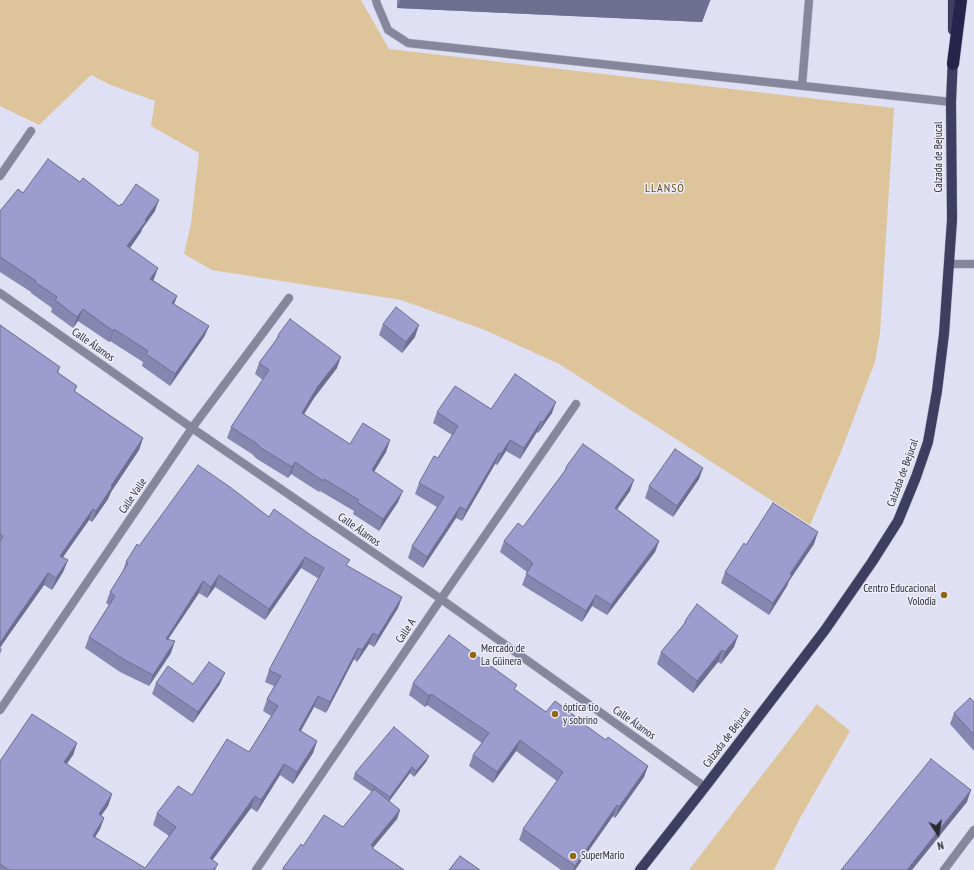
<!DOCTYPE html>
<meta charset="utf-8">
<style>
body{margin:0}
#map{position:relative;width:974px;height:870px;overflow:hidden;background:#dfe0f3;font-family:"PT Sans Narrow",sans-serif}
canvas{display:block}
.north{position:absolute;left:918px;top:814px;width:40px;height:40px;-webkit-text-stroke:3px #edeefd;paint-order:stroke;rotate:168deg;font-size:11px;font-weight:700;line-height:16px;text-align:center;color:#292930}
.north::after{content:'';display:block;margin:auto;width:14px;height:18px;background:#292930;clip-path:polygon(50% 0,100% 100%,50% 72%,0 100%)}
</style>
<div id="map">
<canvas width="974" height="870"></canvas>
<div class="north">N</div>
</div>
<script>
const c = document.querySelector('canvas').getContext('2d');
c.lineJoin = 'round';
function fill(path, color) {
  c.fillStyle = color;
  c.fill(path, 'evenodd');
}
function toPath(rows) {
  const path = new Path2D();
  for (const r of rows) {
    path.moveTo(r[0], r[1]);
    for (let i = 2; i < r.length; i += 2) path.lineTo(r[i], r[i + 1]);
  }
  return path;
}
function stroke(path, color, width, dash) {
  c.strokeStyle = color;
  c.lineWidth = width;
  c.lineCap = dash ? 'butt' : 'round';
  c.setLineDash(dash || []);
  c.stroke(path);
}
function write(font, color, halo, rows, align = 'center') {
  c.font = font + ' "PT Sans Narrow",sans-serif';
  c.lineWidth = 3;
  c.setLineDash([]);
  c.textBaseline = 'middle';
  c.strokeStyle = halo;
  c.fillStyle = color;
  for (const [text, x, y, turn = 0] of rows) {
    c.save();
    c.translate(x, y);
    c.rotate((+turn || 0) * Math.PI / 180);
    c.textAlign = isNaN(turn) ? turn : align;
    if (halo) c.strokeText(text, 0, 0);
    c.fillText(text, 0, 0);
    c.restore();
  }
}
fill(toPath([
 [0,0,361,0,389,49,894,108,880,333,875,362,842,449,810,525,559,364,485,330,401,300,212,270,184,254,191,224,199,153,151,126,155,101,111,85,91,75,39,125,0,106],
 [817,704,850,731,800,818,775,868,773,870,689,870]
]), '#ddc49a');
const lane = toPath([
 [376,0,377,4,388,30,408,43,951,102],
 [802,86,809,0],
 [949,264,974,264]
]);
const street = toPath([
 [0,176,31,131],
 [0,293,192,428,441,599,705,787],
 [0,710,192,428,289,298],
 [256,870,441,599,576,404],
 [944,870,974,830]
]);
const primary = toPath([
 [953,30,953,0],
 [640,870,705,787,825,630,872,562,898,521,916,477,928,442,937,391,944,334,952,220,951,102,953,56]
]);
const highway = toPath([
 [953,64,961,0]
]);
stroke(lane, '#bbc', 9);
stroke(street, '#bbc', 9);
stroke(primary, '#bbc', 11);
stroke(highway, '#bbc', 13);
stroke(lane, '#86879c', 8);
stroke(street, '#86879c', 8);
stroke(primary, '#3e3e61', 10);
stroke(highway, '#27244c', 12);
fill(toPath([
 [397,0,710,0,702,22,397,8],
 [80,182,119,206,122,205,155,211,142,229,141,232,130,248,154,279,153,280,177,296,174,304,209,326,204,337,170,386,142,366,143,362,110,341,109,342,78,321,73,328,51,312,52,308,31,293,31,292,0,272,0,211,23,193],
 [383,324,415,337,402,353,379,335],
 [0,325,60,367,58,373,77,386,75,391,143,438,139,450,111,492,108,499,92,522,89,520,63,557,68,560,63,572,52,590,44,585,8,636,0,648,2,649,0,654],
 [278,335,337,368,314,398,304,414,350,444,390,440,386,452,374,471,398,502,379,531,353,514,354,511,320,491,319,492,291,474,288,478,257,459,252,454,227,438,231,427,263,380,255,374,259,363,275,342],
 [491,409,552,413,538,433,537,432,520,459,506,451,497,465,495,464,462,521,456,518,423,568,408,558,412,546,437,507,415,494,419,483,438,458,452,435,433,423,437,412],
 [566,467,630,491,617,509,659,541,655,552,607,615,592,606,582,622,522,585,527,572,500,552,504,541,523,527,564,472],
 [703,468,699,479,673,517,645,498,649,486],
 [269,517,348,566,402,597,398,608,374,647,369,644,357,662,354,659,326,713,314,707,301,731,317,741,313,753,293,784,280,775,257,812,251,808,212,860,215,870,0,870,0,761,77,743,73,755,66,764,112,794,108,806,101,816,104,818,100,829,95,837,145,868,169,836,153,825,157,813,192,795,249,752,271,716,263,711,267,699,274,686,265,682,269,670,319,579,301,568,265,620,215,587,207,598,199,593,168,639,171,653,149,686,120,672,85,648,89,637,109,605,106,603,110,592,122,573,126,562,139,546],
 [814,544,789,581,787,586,769,615,721,583,725,572,746,545],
 [685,621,734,647,721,664,718,662,693,693,657,664,661,652,683,625],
 [156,683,193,684,220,684,193,723,152,694],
 [413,683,515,690,546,712,575,716,574,718,606,740,648,766,644,777,615,818,613,816,575,870,561,870,519,840,523,829,557,781,516,751,493,783,469,766,473,755,482,743,427,705,425,707,409,695],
 [974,702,974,751,950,724,954,713],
 [429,756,426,762,414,777,410,773,389,801,400,810,397,819,372,848,404,870,282,870,283,868,303,846,343,827,372,792,353,779,355,773]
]), '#8687b1');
fill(toPath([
 [400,0,690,0,710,1,702,22,397,8],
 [159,200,155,211,142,229,141,232,123,258,127,246],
 [158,268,154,279,146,290,150,279],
 [177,296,173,307,172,303],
 [83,309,78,321,73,328,77,317],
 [419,325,415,337,402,353,406,342],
 [209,326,204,337,170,386,175,374],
 [114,329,110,341,109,342,113,331],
 [341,357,337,368,314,398,298,424,302,413,318,386],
 [556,402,552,413,538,433,543,422],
 [541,421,537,432,520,459,524,448],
 [143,438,139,450,111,492,108,499,92,522,96,511,111,486],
 [390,440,386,452,368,482,372,470],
 [510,440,506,451,497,465,501,454],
 [499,453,495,464,462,521,466,510],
 [295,462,291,474,288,478,292,467],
 [703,468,699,479,673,517,677,506],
 [634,480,630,491,611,518,615,508],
 [403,491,398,502,379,531,383,519],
 [460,507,456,518,423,568,427,557],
 [93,509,89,520,56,567,60,556],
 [818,532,814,544,789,581,787,586,769,615,773,603,790,574],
 [659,541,655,552,607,615,611,605],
 [305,557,301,568,265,620,269,609],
 [68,560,63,572,52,590,56,578],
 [48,573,44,585,8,636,0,648,0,643,12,625],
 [219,575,215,587,207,598,211,587],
 [203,581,199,593,161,650,166,639],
 [596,595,592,606,582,622,586,611],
 [402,597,398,608,374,647,378,636],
 [373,633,369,644,357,662,362,650],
 [738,636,734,647,721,664,725,652],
 [175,641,171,653,149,686,153,675],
 [358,648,354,659,326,713,330,702],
 [722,650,718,662,693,693,697,681],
 [225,673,220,684,193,723,198,712],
 [431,694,427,705,425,707,429,696],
 [318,696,314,707,295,741,299,730],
 [520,740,516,751,493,783,497,772],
 [317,741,313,753,293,784,297,772],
 [77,743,73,755,60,774,64,762],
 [429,756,426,762,414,777,416,771],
 [284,764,280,775,257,812,261,800],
 [648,766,644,777,615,818,619,807],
 [412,767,410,773,388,803,390,797],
 [971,790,967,802,912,870,907,870],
 [112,794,108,806,94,825,99,814],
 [255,796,251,808,206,869,210,858],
 [617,805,613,816,575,870,573,870,575,866],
 [400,810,397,819,373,848,371,845],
 [104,818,100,829,89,847,93,836],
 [218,864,215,870,213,870]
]), '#6d6e90');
const building = toPath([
 [690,0,710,0,710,1,690,0],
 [48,159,80,182,83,178,119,206,121,204,122,205,136,184,159,200,145,220,146,221,127,246,158,268,150,279,177,296,172,303,209,326,175,374,146,354,148,351,114,329,113,331,83,309,77,317,55,300,57,297,35,282,36,281,0,257,0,211,18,189,23,193,48,159],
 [396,307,419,325,406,342,383,324,396,307],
 [290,319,341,357,318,386,302,413,350,444,363,423,390,440,372,470,403,491,383,519,357,502,359,500,324,479,323,481,295,462,292,467,261,448,256,443,231,427,269,370,259,363,279,336,278,335,290,319],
 [0,325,60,367,57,372,77,386,74,391,143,438,111,486,112,487,96,511,93,509,60,556,68,560,56,578,48,573,12,625,0,643,0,541,3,536,0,534,0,325],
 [515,374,556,402,543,422,541,421,524,448,510,440,501,454,499,453,466,510,460,507,427,557,412,546,444,497,419,483,434,456,438,458,458,426,437,412,455,386,491,409,515,374],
 [583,444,634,480,615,508,659,541,611,605,596,595,586,611,526,574,533,563,504,541,518,523,523,527,567,468,566,467,583,444],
 [675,449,703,468,677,506,649,486,675,449],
 [198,465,230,487,269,517,274,509,312,536,350,560,346,565,402,597,378,636,373,633,362,650,358,648,330,702,318,696,299,730,317,741,297,772,284,764,261,800,255,796,210,858,218,864,213,870,9,870,0,864,0,761,32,714,77,743,64,762,112,794,99,814,104,818,93,836,145,868,176,827,157,813,178,786,192,795,227,739,249,752,278,706,267,699,281,676,269,670,324,568,305,557,269,609,219,575,211,587,203,581,166,639,175,641,153,675,125,660,89,637,115,596,110,592,128,563,126,562,137,544,139,546,198,465],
 [773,503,818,532,790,574,792,575,773,603,725,572,744,543,746,545,773,503],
 [697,604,738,636,725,652,722,650,697,681,661,652,686,622,685,621,697,604],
 [449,635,481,659,517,685,514,689,546,712,555,701,575,716,574,717,606,740,608,737,648,766,619,807,617,805,575,866,523,829,563,772,520,740,497,772,473,755,489,733,431,694,429,696,413,683,449,635],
 [209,662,225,673,198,712,156,683,168,666,193,684,209,662],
 [970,698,974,702,974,735,954,713,970,698],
 [394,727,429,756,416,771,412,767,390,797,355,773,394,727],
 [931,759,971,790,907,870,841,870,931,759],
 [374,789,400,810,371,845,373,846,372,848,404,870,286,870,283,868,301,844,303,846,324,815,343,827,374,789],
 [460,856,480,870,449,870,460,856]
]);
fill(building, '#9c9dce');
stroke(building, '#6d6e90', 1);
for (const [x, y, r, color] of [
 [944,595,4,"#916910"],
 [473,655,4,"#916910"],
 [555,714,4,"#916910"],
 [573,856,4,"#916910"]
]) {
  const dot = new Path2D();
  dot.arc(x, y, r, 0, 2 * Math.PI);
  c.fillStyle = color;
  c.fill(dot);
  stroke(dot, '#edeefd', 1.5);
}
write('11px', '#292930', '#edeefd', [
 ["Calzada de Bejucal",939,157,-90],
 ["Calle Álamos",93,345,35],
 ["Calzada de Bejucal",903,473,-70],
 ["Calle Valle",133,496,-56],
 ["Calle Álamos",359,530,35],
 ["Calle A",406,631,-56],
 ["Calle Álamos",634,723,35],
 ["Calzada de Bejucal",727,738,-53]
]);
write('11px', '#292930', '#edeefd', [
 ["Centro Educacional",936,589,"right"],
 ["Volodia",936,602,"right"],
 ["Mercado de",481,649],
 ["La Güinera",481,662],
 ["óptica tío",563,708],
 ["y sobrino",563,721],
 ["SuperMario",581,856]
], 'left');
c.letterSpacing = '1px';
write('12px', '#654910', '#edeefd', [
 ["LLANSÓ",665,189]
]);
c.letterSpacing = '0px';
</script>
